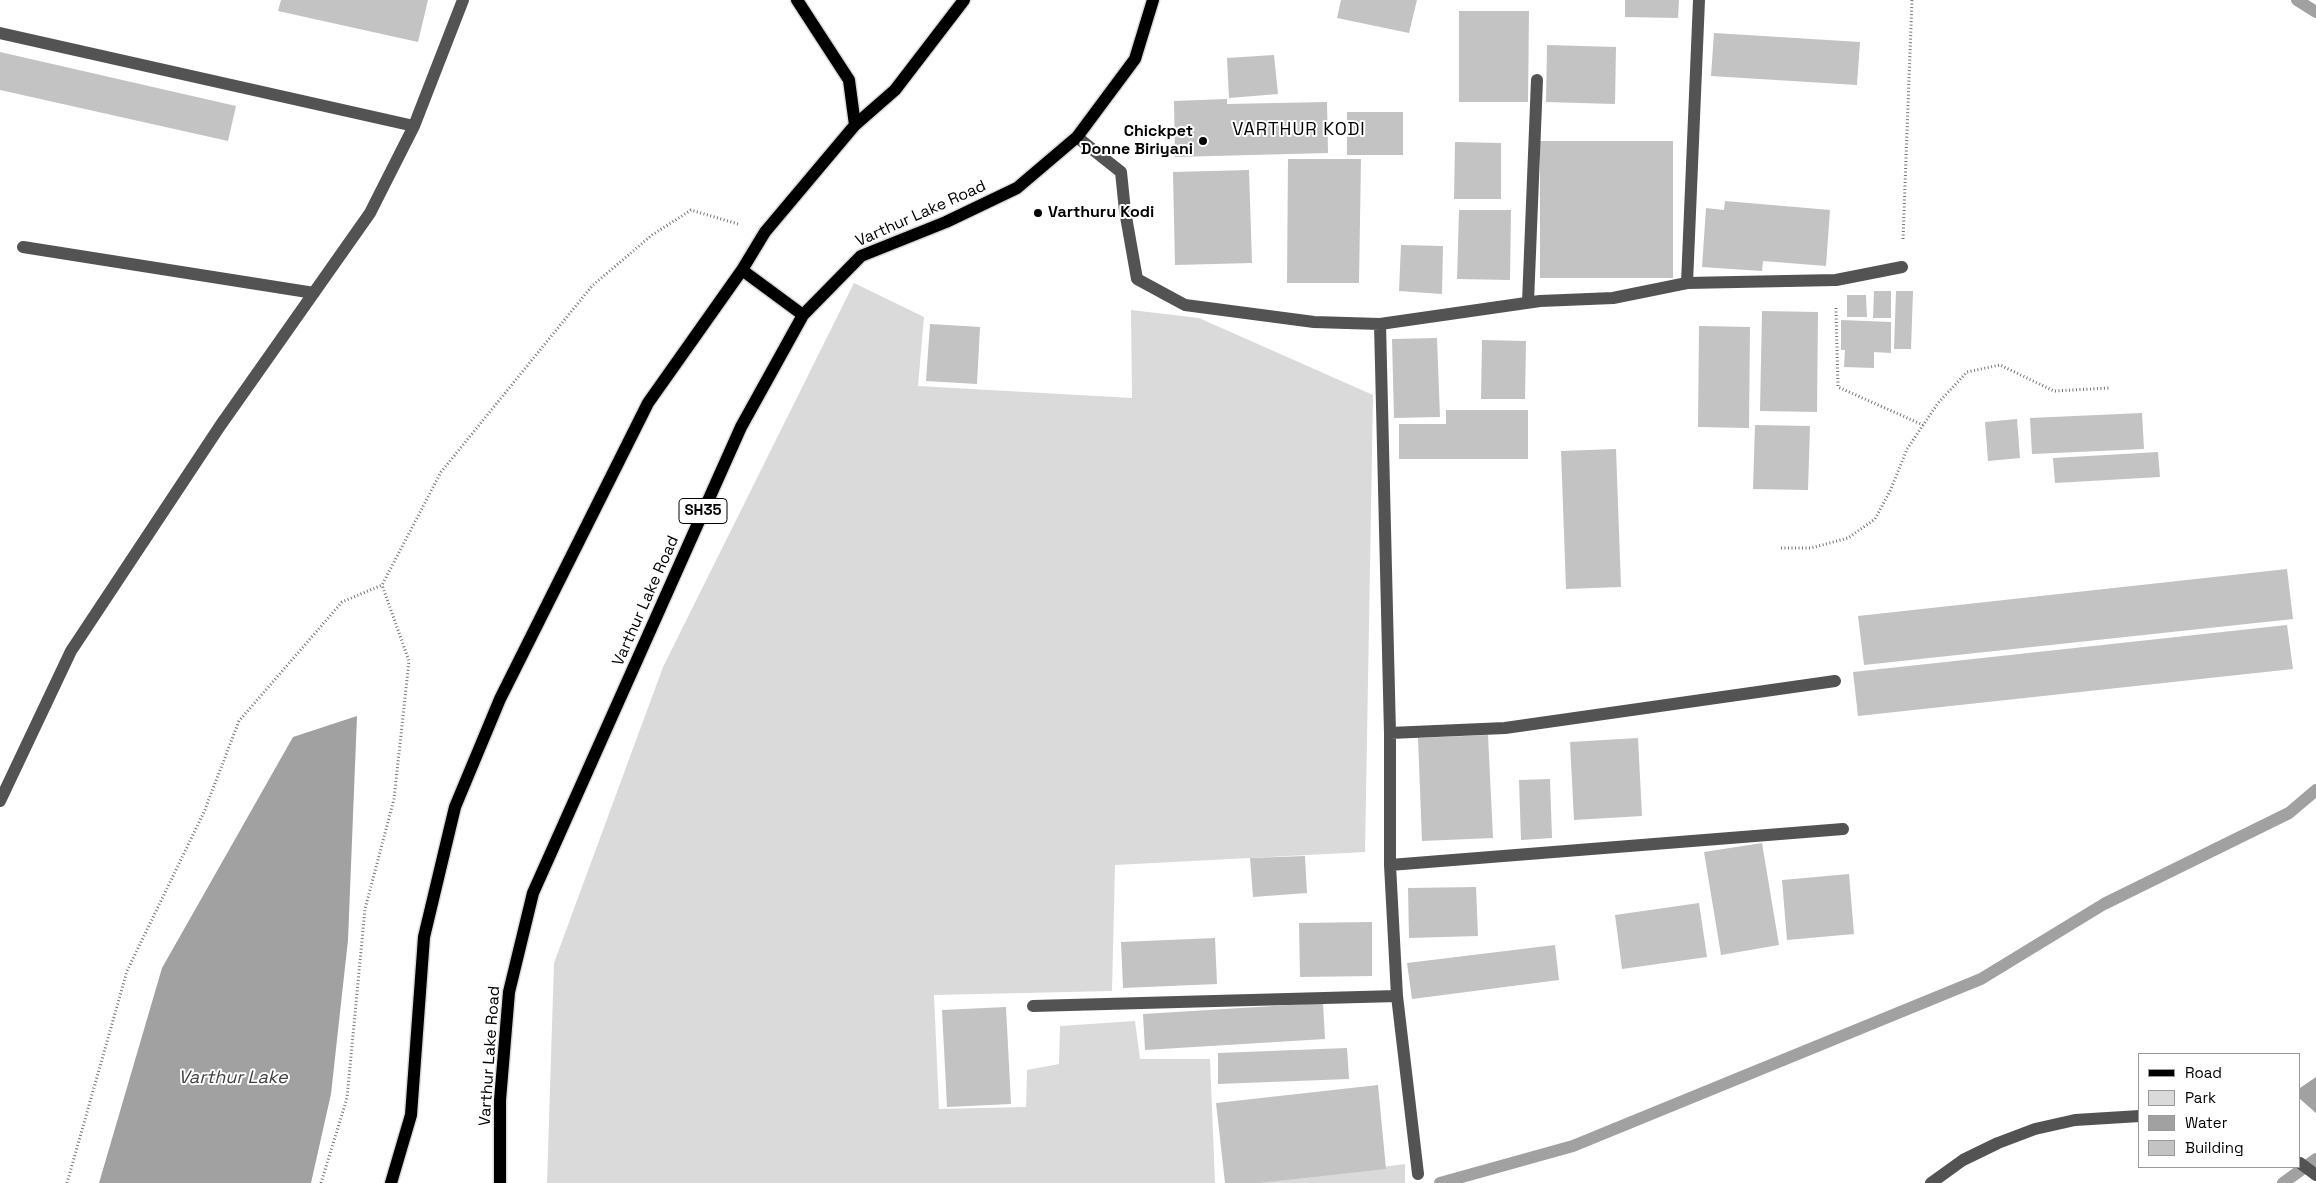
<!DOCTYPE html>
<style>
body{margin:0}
#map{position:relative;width:2316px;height:1183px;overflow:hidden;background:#fff;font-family:"Space Grotesk",sans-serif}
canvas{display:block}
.legend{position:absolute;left:2138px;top:1053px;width:162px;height:115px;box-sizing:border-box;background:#fff;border:1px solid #999;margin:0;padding:6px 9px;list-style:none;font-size:15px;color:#000}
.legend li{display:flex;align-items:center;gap:10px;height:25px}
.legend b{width:25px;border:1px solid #999}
</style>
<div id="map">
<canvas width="2316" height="1183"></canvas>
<ul class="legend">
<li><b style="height:6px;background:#000"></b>Road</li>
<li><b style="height:14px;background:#dadada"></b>Park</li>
<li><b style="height:14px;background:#a1a1a1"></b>Water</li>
<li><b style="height:14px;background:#c3c3c3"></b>Building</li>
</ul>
</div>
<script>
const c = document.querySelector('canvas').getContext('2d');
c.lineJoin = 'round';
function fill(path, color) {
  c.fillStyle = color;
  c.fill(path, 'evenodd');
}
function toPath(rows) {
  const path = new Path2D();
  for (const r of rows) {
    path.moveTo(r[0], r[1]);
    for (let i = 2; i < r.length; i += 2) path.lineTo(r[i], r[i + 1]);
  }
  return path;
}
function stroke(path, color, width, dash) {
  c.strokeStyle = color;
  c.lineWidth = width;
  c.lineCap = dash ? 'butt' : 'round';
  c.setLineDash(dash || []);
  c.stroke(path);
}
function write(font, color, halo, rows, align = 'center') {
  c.font = font + ' "Space Grotesk",sans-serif';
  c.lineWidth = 4;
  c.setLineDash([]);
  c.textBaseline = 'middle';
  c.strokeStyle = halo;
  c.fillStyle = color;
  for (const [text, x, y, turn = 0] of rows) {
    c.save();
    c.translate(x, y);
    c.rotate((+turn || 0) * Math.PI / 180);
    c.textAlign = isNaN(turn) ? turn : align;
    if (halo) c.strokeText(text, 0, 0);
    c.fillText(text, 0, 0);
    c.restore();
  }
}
fill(toPath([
 [854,283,924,317,918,386,1132,398,1131,310,1199,318,1373,395,1365,852,1115,865,1112,991,934,995,939,1109,1026,1107,1027,1070,1059,1064,1060,1026,1135,1021,1140,1059,1210,1059,1215,1183,547,1183,554,963,663,667],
 [1405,1164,1405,1183,1259,1183]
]), '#dadada');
fill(toPath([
 [357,716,348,940,331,1094,311,1183,99,1183,162,968,293,737],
 [2316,1077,2316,1113,2300,1099,2300,1088]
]), '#a1a1a1');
stroke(toPath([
 [2297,0,2316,12],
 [1440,1183,1573,1146,1981,979,2104,904,2289,813,2316,790],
 [2283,1183,2316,1159]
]), '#a1a1a1', 12);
fill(toPath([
 [281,0,428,0,418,42,278,11],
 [1341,0,1417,0,1409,33,1337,18],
 [1625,0,1679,0,1678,18,1625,17],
 [1459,11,1529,11,1528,102,1459,102],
 [1714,33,1860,42,1857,85,1711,76],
 [1547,45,1616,47,1615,104,1546,102],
 [0,52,236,106,228,141,0,90],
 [1274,55,1278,94,1229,98,1227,58],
 [1227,99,1227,104,1327,102,1328,153,1175,157,1174,101],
 [1347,112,1403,112,1403,155,1347,155],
 [1540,141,1673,141,1673,278,1540,278],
 [1455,142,1501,143,1501,199,1454,199],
 [1288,159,1361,159,1359,283,1287,283],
 [1249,170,1252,263,1175,265,1173,172],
 [1725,201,1830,210,1826,266,1763,261,1762,271,1702,267,1706,208,1724,210],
 [1459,210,1511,210,1510,280,1457,279],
 [1401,245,1443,246,1442,294,1399,291],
 [1874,291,1891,291,1891,318,1873,318],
 [1896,291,1913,291,1911,349,1894,349],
 [1847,295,1866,295,1867,317,1847,317],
 [1762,311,1818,312,1817,412,1760,411],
 [1841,320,1891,322,1891,353,1874,352,1874,368,1844,367,1845,350,1841,350],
 [930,324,980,327,977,384,926,381],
 [1699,326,1750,327,1749,428,1698,427],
 [1437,338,1440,417,1394,418,1392,339],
 [1482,340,1526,341,1525,399,1481,399],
 [1446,410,1528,410,1528,459,1399,459,1399,424,1446,424],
 [2142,413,2144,449,2032,454,2030,418],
 [2017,419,2020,458,1988,461,1985,422],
 [1755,425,1810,426,1808,490,1753,489],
 [1616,449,1621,587,1566,589,1561,451],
 [2158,452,2160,477,2055,483,2053,458],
 [2287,569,2293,619,1864,665,1858,616],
 [2287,625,2293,669,1858,716,1853,672],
 [1488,735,1493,838,1422,841,1418,738],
 [1638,738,1642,816,1574,820,1570,742],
 [1550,779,1552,838,1521,840,1519,780],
 [1762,843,1779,945,1721,955,1704,852],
 [1305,856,1307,893,1253,897,1250,858],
 [1849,874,1854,934,1787,940,1782,880],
 [1476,887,1478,936,1409,938,1408,888],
 [1699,903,1707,957,1622,969,1615,915],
 [1372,922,1372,976,1300,977,1299,923],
 [1215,938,1217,984,1123,988,1121,942],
 [1555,945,1559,980,1412,999,1407,963],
 [1323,1003,1325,1039,1145,1050,1143,1014],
 [1006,1007,1011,1104,947,1107,942,1010],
 [1347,1048,1349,1079,1218,1084,1218,1053],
 [1378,1085,1386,1169,1259,1183,1225,1183,1216,1103]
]), '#c3c3c3');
const major = toPath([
 [797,0,849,80,855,125],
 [742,270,803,315],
 [391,1183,411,1115,424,937,455,807,500,699,648,403,742,270,765,232,855,125,895,90,964,0],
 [500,1183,500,1100,509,992,533,893,741,427,803,315,861,256,946,222,1017,188,1077,137,1135,59,1153,0]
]);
stroke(major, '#dbdbdb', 15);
stroke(toPath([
 [1903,239,1912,0],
 [1836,308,1838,387,1923,425],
 [1781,548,1811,548,1848,538,1875,519,1890,491,1907,449,1938,403,1967,372,2000,365,2054,391,2109,388],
 [67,1183,127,971,204,812,239,721,342,602,382,585,441,472,592,286,652,235,691,210,738,224],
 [321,1183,347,1098,365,909,394,799,409,661,382,585]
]), '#757575', 3, [1, 2.5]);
stroke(toPath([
 [0,33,414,126],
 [1077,137,1121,172,1125,211,1137,279,1185,305,1314,322,1380,324,1540,301,1613,298,1687,283,1836,280,1902,267],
 [23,247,314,293],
 [1687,283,1699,0],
 [1528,302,1537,80],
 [1380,324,1390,733,1390,865,1397,996,1418,1174],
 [1390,733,1505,728,1835,681],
 [0,801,71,651,220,426,370,213,414,126,463,0],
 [1390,865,1843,829],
 [1033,1006,1397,996],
 [2300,1163,2316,1175],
 [1931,1183,1963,1160,1998,1143,2035,1129,2075,1120,2140,1116]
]), '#535353', 12);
stroke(major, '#000', 12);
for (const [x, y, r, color] of [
 [1203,141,5,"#000"],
 [1038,213,5,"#000"]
]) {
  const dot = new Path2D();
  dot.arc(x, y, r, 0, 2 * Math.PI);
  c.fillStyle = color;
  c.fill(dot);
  stroke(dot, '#fff', 2);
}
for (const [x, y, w] of [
 [703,511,48]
]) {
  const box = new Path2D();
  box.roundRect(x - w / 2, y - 12.5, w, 25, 4);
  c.fillStyle = '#fff';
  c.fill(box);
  stroke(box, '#000', 1);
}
write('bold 15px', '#000', null, [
 ["SH35",703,511]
]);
write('bold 16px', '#000', '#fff', [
 ["Chickpet",1193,132],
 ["Donne Biriyani",1193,150],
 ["Varthuru Kodi",1048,213,"left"]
], 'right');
write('16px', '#000', '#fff', [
 ["Varthur Lake Road",921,214,-24],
 ["Varthur Lake Road",646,601,-66],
 ["Varthur Lake Road",490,1056,-86]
]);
c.letterSpacing = '1px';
write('18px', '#000', '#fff', [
 ["VARTHUR KODI",1299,130]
]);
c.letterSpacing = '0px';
write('italic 18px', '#424242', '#fff', [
 ["Varthur Lake",233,1078]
]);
</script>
